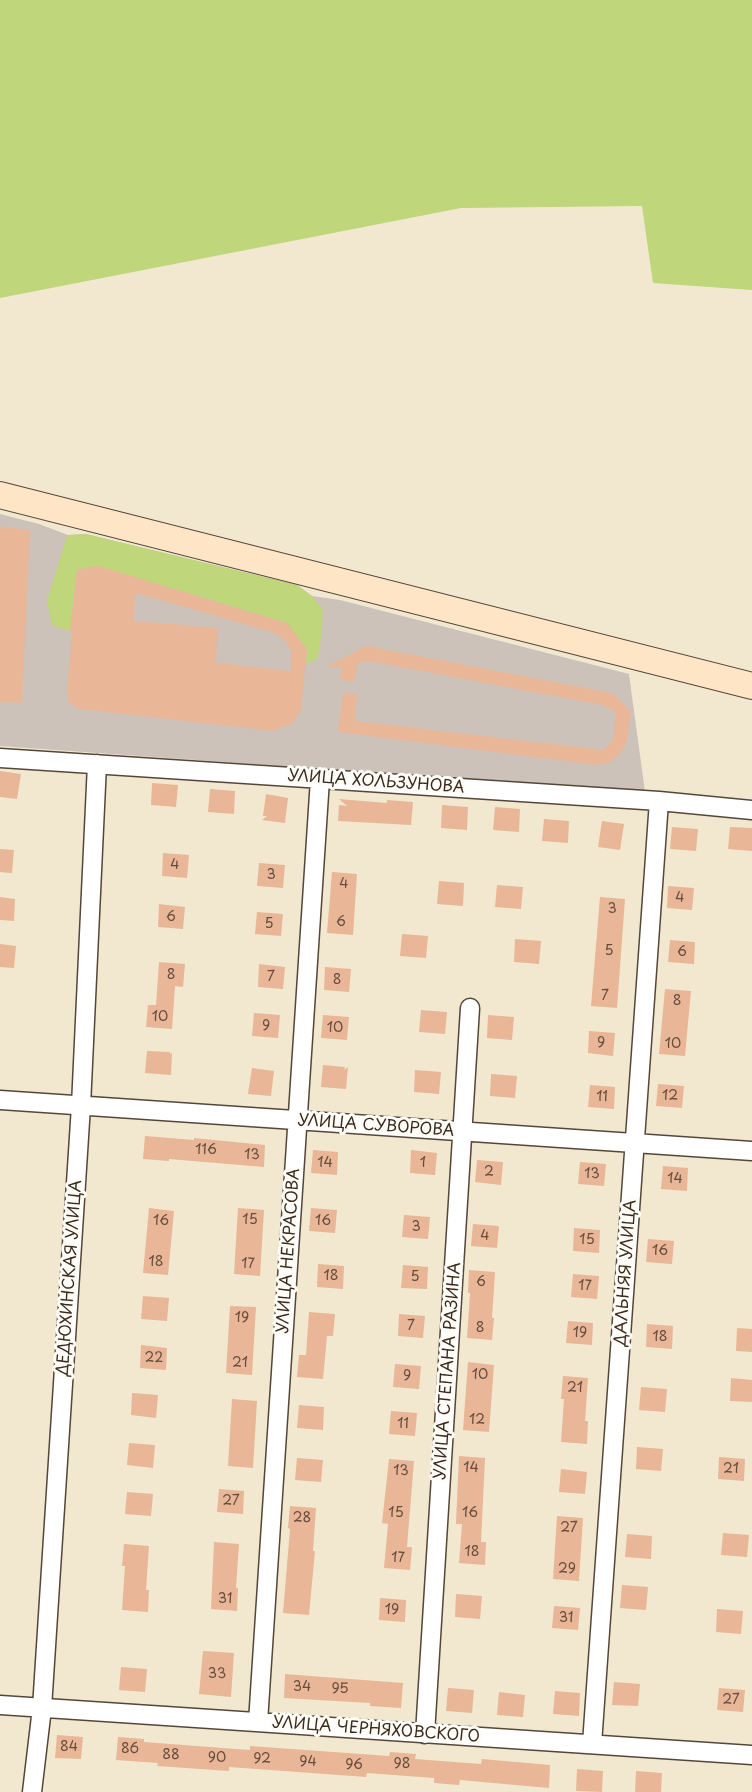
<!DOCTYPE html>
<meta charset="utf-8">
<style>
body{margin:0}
canvas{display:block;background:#f1e8cf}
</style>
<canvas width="752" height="1792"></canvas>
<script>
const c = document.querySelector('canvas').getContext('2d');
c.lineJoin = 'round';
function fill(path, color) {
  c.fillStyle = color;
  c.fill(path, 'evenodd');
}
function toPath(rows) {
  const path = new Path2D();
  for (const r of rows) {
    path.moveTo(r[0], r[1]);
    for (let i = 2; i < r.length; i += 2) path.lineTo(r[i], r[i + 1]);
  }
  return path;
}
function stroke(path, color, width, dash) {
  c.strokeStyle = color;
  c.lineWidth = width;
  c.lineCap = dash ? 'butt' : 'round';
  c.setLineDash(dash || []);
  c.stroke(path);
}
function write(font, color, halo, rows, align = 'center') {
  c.font = font + ' "Playpen Sans",sans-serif';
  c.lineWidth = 6;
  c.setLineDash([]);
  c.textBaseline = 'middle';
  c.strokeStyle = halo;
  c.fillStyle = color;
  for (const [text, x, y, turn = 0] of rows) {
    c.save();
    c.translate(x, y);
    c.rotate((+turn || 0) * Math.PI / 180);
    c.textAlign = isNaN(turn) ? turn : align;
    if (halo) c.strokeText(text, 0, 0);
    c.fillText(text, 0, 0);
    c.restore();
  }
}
fill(toPath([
 [0,514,39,524,68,535,86,534,297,585,312,596,340,600,629,674,645,792,0,746]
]), '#ccc2b9');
fill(toPath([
 [0,0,752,0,752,290,653,283,642,206,461,208,0,298],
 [86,534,297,585,312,596,323,610,320,648,317,659,306,664,307,649,287,623,98,566,77,570,70,631,52,625,47,601,66,539,68,535]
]), '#bfd67a');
fill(toPath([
 [0,527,30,530,22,703,0,702],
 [98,566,287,623,307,649,301,711,293,723,273,731,79,709,69,702,67,692,72,631,70,631,77,570],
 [136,593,275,633,286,641,291,651,291,671,216,663,218,628,133,621],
 [366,646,612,693,631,711,626,744,621,752,612,761,597,765,338,732,343,693,357,694,355,721,603,750,613,741,616,713,603,705,368,661,358,663,354,682,340,680,342,666,329,668,328,666],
 [0,771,21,774,17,799,0,797],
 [152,783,178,785,176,807,151,805],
 [210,789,235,791,234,814,208,812],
 [266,794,288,798,285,823,262,820,267,816,263,816],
 [339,799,387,803,387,800,413,802,411,825,338,821,339,805,347,806],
 [442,805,468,807,467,830,441,828],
 [495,807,520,809,519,832,493,830],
 [544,819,569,821,568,843,542,841],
 [602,821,624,824,620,850,598,847],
 [672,827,698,829,696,851,670,849],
 [730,827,752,828,752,851,728,849],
 [0,849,14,850,12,873,0,872],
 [163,853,189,855,187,878,162,876],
 [259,863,285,865,283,888,257,886],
 [332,872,357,874,353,935,327,933],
 [439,881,464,883,463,906,437,904],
 [497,885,523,887,521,909,495,907],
 [668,886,694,888,692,910,667,908],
 [0,897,15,899,14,921,0,920],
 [600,897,625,899,617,1008,591,1006],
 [159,904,185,907,183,929,158,927],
 [257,912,283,914,281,936,255,934],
 [402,934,428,936,426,958,400,956],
 [515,939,541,941,539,964,514,962],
 [670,940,695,942,694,964,668,962],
 [0,944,16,946,14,968,0,967],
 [159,962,185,964,183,987,175,986,172,1029,146,1027,148,1005,156,1005],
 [259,964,285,967,283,989,258,987],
 [325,967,351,969,349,992,324,990],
 [665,989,691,991,685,1056,659,1054],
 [421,1010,447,1012,445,1034,419,1032],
 [254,1013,280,1015,278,1038,252,1036],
 [323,1015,349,1017,347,1040,321,1038],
 [488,1015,514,1017,512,1040,487,1038],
 [589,1031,615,1033,613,1056,588,1053],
 [147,1051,170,1052,170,1054,172,1053,171,1075,145,1073],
 [323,1065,345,1067,344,1070,348,1067,346,1089,321,1087],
 [252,1068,274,1071,271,1096,248,1094],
 [415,1070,441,1072,439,1094,414,1092],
 [491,1074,517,1076,515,1098,490,1096],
 [658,1084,684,1086,682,1108,656,1106],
 [590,1085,615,1087,614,1109,588,1107],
 [145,1136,194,1140,194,1138,265,1145,264,1167,169,1159,169,1161,143,1159],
 [313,1150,338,1152,337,1175,311,1173],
 [411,1150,437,1153,435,1175,410,1173],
 [477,1160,503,1162,501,1185,475,1182],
 [580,1162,606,1164,604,1186,578,1184],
 [663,1166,688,1168,687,1191,661,1189],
 [149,1208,174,1211,168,1275,143,1273],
 [238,1208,264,1210,260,1276,234,1274],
 [311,1208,337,1210,335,1233,309,1231],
 [404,1215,430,1217,428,1239,402,1237],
 [473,1224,499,1226,497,1248,471,1246],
 [574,1228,600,1230,599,1253,573,1251],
 [648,1239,674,1241,672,1264,646,1262],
 [318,1264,344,1266,343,1289,317,1287],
 [403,1265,428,1267,427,1289,401,1288],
 [469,1270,495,1272,492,1318,494,1318,492,1340,467,1338,470,1293,468,1293],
 [573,1274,599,1276,597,1299,571,1297],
 [143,1296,169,1298,167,1321,141,1319],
 [230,1306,256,1307,252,1375,226,1373],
 [309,1312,335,1314,333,1336,327,1336,323,1379,297,1377,299,1355,306,1355],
 [399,1314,425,1316,423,1338,398,1336],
 [568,1321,593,1323,592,1345,566,1343],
 [647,1324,673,1326,672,1349,646,1347],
 [737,1328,752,1329,752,1352,736,1351],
 [141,1345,167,1348,166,1370,140,1368],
 [468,1362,494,1365,489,1432,463,1430],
 [395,1364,421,1366,419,1389,393,1387],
 [563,1376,588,1378,585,1421,588,1421,587,1444,561,1442,564,1399,561,1399],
 [731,1378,752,1380,752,1402,730,1401],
 [641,1387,667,1389,665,1412,639,1410],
 [132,1393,158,1395,156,1418,131,1415],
 [232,1399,257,1401,253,1468,228,1466],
 [299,1405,324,1407,323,1430,297,1428],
 [391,1411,417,1413,415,1436,389,1434],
 [129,1443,155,1445,153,1468,127,1465],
 [637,1447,663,1449,661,1471,636,1469],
 [459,1456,485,1458,481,1542,486,1542,485,1565,459,1563,462,1524,456,1524],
 [719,1457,745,1459,744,1481,718,1479],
 [297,1458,323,1460,321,1482,295,1480],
 [389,1459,414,1461,407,1547,412,1547,410,1570,384,1568,388,1524,382,1523],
 [561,1469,587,1472,585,1494,559,1492],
 [219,1489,244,1491,243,1514,217,1512],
 [127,1492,153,1494,151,1516,125,1514],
 [290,1506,316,1508,313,1551,315,1551,309,1615,283,1613,290,1529,288,1528],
 [557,1516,583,1518,579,1581,553,1579],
 [723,1533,749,1535,747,1557,721,1555],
 [627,1534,652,1536,651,1559,625,1557],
 [214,1542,239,1544,236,1588,238,1588,237,1611,211,1609],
 [124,1544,149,1546,146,1590,149,1590,148,1612,122,1610,125,1566,122,1566],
 [622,1585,648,1587,646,1610,620,1608],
 [456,1594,482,1596,480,1619,455,1617],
 [380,1598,406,1600,405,1622,379,1620],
 [554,1606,580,1608,578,1630,552,1628],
 [717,1609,743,1611,741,1634,716,1632],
 [203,1651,234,1653,231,1697,199,1694],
 [121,1667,147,1669,145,1692,119,1690],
 [285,1674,403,1683,401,1708,370,1706,370,1703,284,1698],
 [614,1682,640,1684,638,1706,612,1705],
 [448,1688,474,1690,472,1713,446,1711],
 [719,1688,745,1690,743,1712,717,1710],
 [555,1691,580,1693,579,1716,553,1714],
 [499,1692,525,1695,523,1717,497,1715],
 [57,1735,83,1737,81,1759,55,1758],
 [118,1737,144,1739,144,1742,250,1750,250,1746,389,1756,390,1752,416,1754,415,1759,481,1764,482,1759,550,1765,549,1788,460,1780,459,1785,434,1783,434,1778,367,1773,366,1777,229,1767,229,1771,157,1766,158,1763,116,1760],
 [577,1769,603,1771,602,1792,576,1791],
 [636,1771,662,1773,661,1792,635,1792]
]), '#e9b698');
const street = toPath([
 [0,758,659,801,752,810],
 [0,1100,752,1151],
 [0,1705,752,1755],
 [258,1722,320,779],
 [425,1734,470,1008],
 [592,1744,659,801],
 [32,1792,42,1708,81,1106,97,764]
]);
const secondary = toPath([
 [0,495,752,686]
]);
stroke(street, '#564639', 21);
stroke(secondary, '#564639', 28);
stroke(street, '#fff', 18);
stroke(secondary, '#fde5c5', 26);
write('14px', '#664d3c', null, [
 ["4",175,865],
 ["3",271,875],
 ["4",344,884],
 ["4",680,898],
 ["3",612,909],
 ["6",171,917],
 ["6",341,922],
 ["5",269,924],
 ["5",609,951],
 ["6",682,952],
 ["8",171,975],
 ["7",271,977],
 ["8",337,980],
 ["7",605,996],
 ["8",677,1001],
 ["10",160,1017],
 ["9",266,1026],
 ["10",335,1028],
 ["9",601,1043],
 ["10",673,1044],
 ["12",670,1096],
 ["11",602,1097],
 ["116",206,1150],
 ["13",252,1155],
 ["14",325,1163],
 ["1",423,1163],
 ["2",489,1172],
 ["13",592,1174],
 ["14",675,1179],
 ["15",250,1220],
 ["16",161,1221],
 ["16",323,1221],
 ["3",416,1227],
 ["4",485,1236],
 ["15",587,1240],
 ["16",660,1251],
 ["18",156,1262],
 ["17",248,1264],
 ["18",331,1276],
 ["5",415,1277],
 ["6",481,1282],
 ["17",585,1286],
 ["19",242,1318],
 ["7",411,1326],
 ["8",480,1328],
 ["19",580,1333],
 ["18",660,1337],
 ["22",154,1358],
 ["21",240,1363],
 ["10",480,1375],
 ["9",407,1376],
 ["21",575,1388],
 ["12",477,1420],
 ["11",403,1424],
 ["14",471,1468],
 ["21",731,1469],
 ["13",401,1471],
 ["27",231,1501],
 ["15",396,1513],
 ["16",470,1513],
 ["28",302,1518],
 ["27",569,1528],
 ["18",472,1552],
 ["17",398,1558],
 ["29",567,1569],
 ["31",225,1599],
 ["19",392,1610],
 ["31",566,1618],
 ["33",217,1674],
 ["34",302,1687],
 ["95",340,1689],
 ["27",731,1700],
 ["84",69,1747],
 ["86",130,1749],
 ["88",171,1755],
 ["90",217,1758],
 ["92",262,1759],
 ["94",308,1762],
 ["98",402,1764],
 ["96",354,1765]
]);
write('16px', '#3b2a1e', '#fdfcf7', [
 ["УЛИЦА ХОЛЬЗУНОВА",376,782,4],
 ["УЛИЦА СУВОРОВА",376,1126,4],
 ["УЛИЦА НЕКРАСОВА",289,1251,-86],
 ["ДАЛЬНЯЯ УЛИЦА",626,1273,-86],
 ["ДЕДЮХИНСКАЯ УЛИЦА",70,1278,-86],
 ["УЛИЦА СТЕПАНА РАЗИНА",448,1371,-86],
 ["УЛИЦА ЧЕРНЯХОВСКОГО",376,1730,4]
]);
</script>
